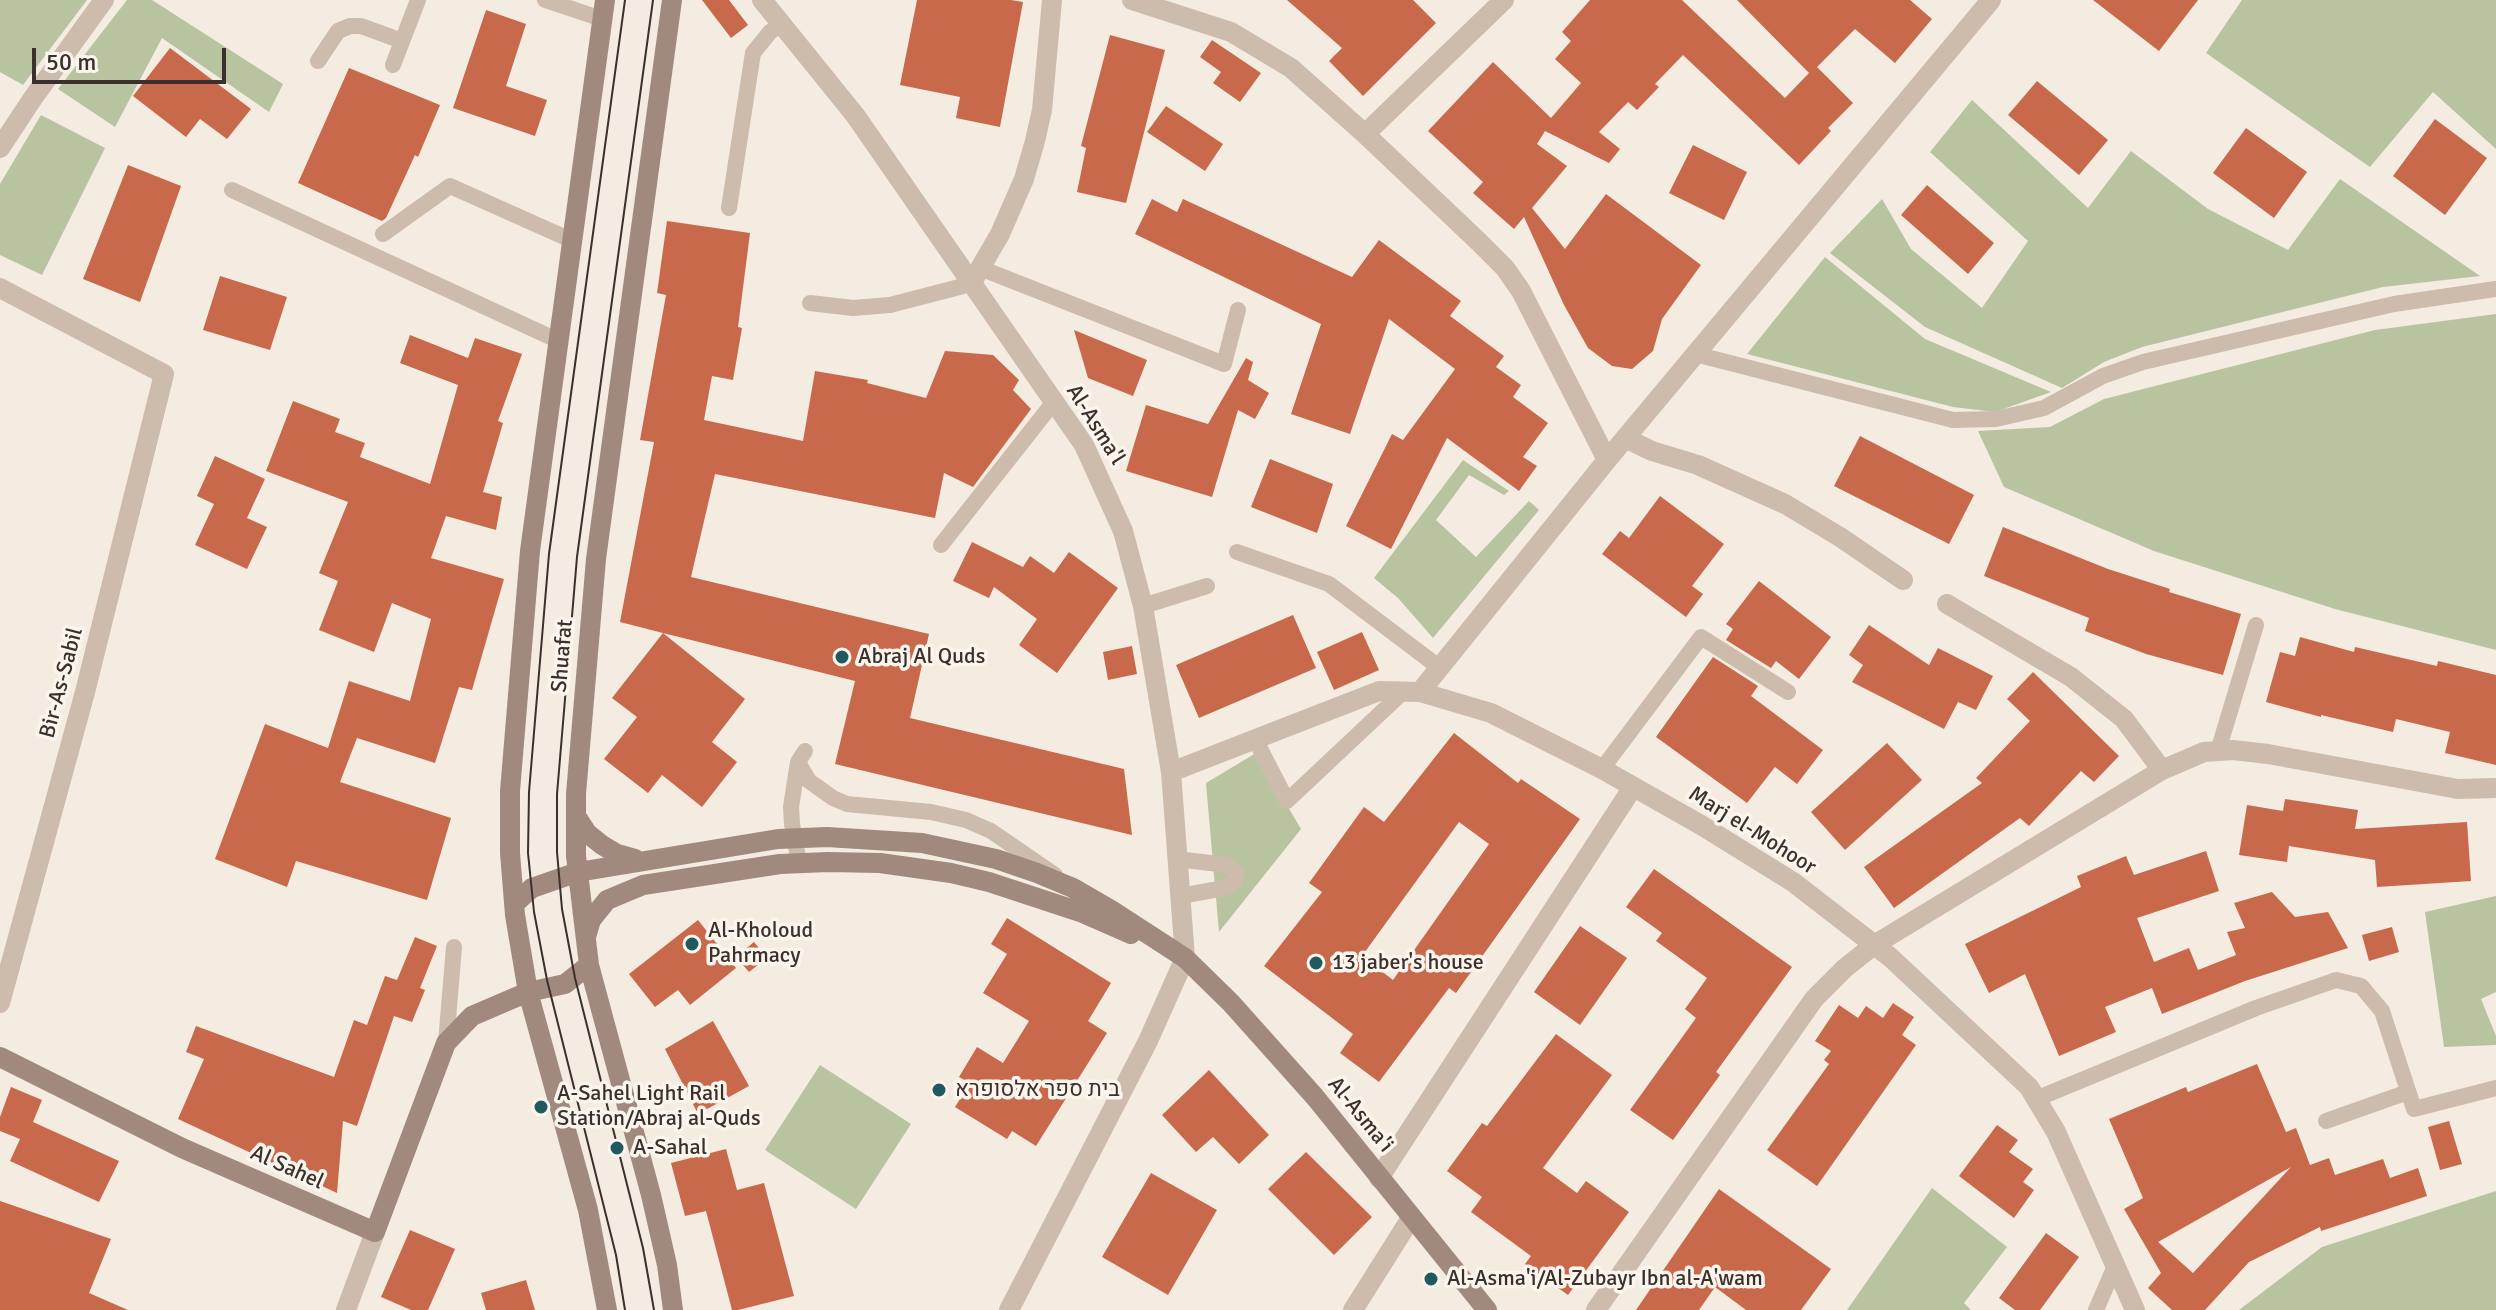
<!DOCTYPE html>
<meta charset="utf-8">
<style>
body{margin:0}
#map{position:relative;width:2496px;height:1310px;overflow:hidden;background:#f4ebe1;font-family:Signika,sans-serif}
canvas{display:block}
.scale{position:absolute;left:32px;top:48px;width:194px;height:36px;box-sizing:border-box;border:4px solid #3b302b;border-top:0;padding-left:10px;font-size:24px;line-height:28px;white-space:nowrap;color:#3b302b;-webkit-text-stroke:6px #fbf5ee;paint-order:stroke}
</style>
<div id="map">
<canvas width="2496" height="1310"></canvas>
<div class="scale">50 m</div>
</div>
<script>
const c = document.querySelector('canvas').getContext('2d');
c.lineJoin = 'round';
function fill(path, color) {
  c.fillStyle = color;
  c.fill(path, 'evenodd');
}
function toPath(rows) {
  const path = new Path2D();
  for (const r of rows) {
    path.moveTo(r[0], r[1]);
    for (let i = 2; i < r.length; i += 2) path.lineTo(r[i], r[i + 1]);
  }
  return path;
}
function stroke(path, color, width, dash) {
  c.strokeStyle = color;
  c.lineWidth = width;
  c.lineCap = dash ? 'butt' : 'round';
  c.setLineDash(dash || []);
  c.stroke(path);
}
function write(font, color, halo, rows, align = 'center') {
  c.font = font + ' Signika,Heebo,sans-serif';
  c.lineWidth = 7;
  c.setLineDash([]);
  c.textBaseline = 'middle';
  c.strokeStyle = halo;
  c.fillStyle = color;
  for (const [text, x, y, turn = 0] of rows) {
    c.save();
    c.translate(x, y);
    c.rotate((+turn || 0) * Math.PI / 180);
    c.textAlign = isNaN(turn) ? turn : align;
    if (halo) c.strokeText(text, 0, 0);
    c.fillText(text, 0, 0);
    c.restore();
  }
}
fill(toPath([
 [0,0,87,0,23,85,0,72],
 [127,0,152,0,283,84,269,112,162,38,115,127,58,89],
 [2242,0,2496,0,2496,149,2433,92,2370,167,2206,53],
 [1972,100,2088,208,2131,151,2208,209,2288,250,2340,179,2480,276,2383,287,2142,347,2104,362,2062,388,1925,327,1830,253,1882,199,1911,249,1982,308,2028,241,1930,152],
 [41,115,105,148,42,275,0,255,0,184],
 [1825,257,1925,339,2051,392,1995,412,1953,407,1747,354],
 [2496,314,2496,650,2335,609,2154,551,2004,487,1978,431,2050,427,2104,399,2375,330],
 [1463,460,1509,491,1504,495,1469,475,1436,520,1476,557,1529,501,1539,510,1433,638,1398,598,1374,578],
 [1256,753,1301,829,1219,932,1206,783],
 [2496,896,2496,992,2481,999,2496,1036,2496,1045,2444,1047,2425,912],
 [820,1065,911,1124,856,1209,765,1150],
 [1932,1188,2007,1247,1964,1303,1971,1310,1847,1310],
 [2496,1191,2496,1310,2239,1310,2322,1247]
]), '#b8c4a0');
fill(toPath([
 [702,0,729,0,748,25,731,38],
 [917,0,1011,0,1023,2,1000,127,956,118,960,97,900,85],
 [1287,0,1413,0,1436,23,1363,96,1329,61,1342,48],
 [1590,0,1682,0,1785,98,1809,73,1737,0,1910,0,1932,19,1895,63,1855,29,1817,67,1853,103,1828,128,1831,131,1799,165,1683,55,1655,84,1659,87,1637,110,1628,102,1599,132,1620,149,1609,163,1545,131,1537,144,1567,166,1532,208,1565,249,1606,194,1701,265,1662,319,1653,351,1632,369,1612,366,1588,348,1564,305,1524,217,1514,229,1473,193,1483,182,1428,131,1493,62,1551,118,1581,83,1555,59,1571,41,1562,32],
 [2093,0,2198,0,2159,51],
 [486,10,526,24,506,86,547,100,535,136,453,108],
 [1110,35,1165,50,1126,203,1077,192,1086,148,1081,146],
 [1212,40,1261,73,1240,102,1213,83,1221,72,1200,57],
 [170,48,251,109,227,139,200,119,186,137,133,96],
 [349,68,440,105,418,157,415,155,386,218,382,221,298,183],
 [2037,81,2108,140,2079,175,2008,115],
 [1166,106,1223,144,1205,171,1147,132],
 [2435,119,2487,158,2445,215,2393,176],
 [2246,128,2307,172,2274,218,2213,173],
 [1693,145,1747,172,1724,220,1669,193],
 [128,165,181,186,140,302,83,279],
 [1927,185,1994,243,1968,274,1901,215],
 [1152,199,1177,212,1183,199,1352,277,1379,240,1461,301,1450,316,1504,356,1496,367,1521,385,1513,397,1548,423,1523,457,1537,466,1519,491,1447,438,1391,549,1346,526,1392,434,1403,440,1455,369,1389,319,1350,434,1291,414,1321,324,1135,234],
 [667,221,750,233,738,327,742,328,733,380,712,376,704,420,803,441,815,371,868,380,867,383,926,398,945,351,993,355,1019,380,1013,390,1031,409,973,487,944,473,935,518,715,474,691,577,929,634,910,718,1124,769,1132,835,835,764,855,681,663,633,745,699,712,742,737,762,702,807,662,775,648,793,604,759,637,717,612,698,663,633,620,622,654,442,640,440,666,295,657,293],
 [220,276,287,297,270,350,203,330],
 [1074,330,1147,360,1133,396,1088,378],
 [410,335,468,358,475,338,522,354,498,421,503,423,483,492,502,497,496,530,446,516,431,558,504,579,472,690,459,687,435,763,357,738,340,782,451,818,427,900,296,861,287,887,215,859,265,724,328,748,349,681,410,701,431,619,392,603,374,652,319,630,338,581,319,573,348,502,266,471,293,401,340,419,335,432,365,443,360,457,430,484,458,385,400,363],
 [1246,358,1253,362,1248,380,1269,393,1255,419,1238,410,1212,497,1126,471,1146,405,1208,424],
 [1860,436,1974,495,1949,544,1834,486],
 [215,456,265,479,247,518,267,527,247,569,195,545,214,504,197,496],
 [1270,459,1333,484,1317,533,1251,507],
 [1660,496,1724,544,1692,586,1703,594,1686,617,1602,554,1620,531,1629,538],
 [2003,527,2108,569,2170,589,2169,592,2241,614,2223,675,2146,654,2085,631,2089,618,1984,576],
 [972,542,1023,567,1030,556,1054,573,1069,552,1118,588,1057,673,1019,645,1037,619,994,587,989,598,953,581],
 [1759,581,1831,637,1799,679,1776,661,1771,668,1726,640,1733,629,1726,624],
 [1293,615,1316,668,1199,718,1176,665],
 [1869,625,1929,665,1938,648,1993,676,1976,710,1958,702,1944,729,1852,682,1863,665,1849,655],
 [1362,632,1379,670,1334,690,1317,652],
 [2300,637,2354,652,2355,647,2437,666,2438,661,2496,675,2496,765,2445,753,2450,732,2396,719,2393,732,2321,715,2321,717,2266,702,2280,652,2295,656],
 [1132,646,1137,674,1108,680,1103,652],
 [1713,657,1758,686,1751,696,1823,750,1797,784,1775,767,1747,803,1656,737],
 [2033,672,2119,756,2094,782,2081,771,2029,826,2020,818,1894,908,1864,867,1982,783,1976,778,2030,721,2007,699],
 [1454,733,1518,783,1521,779,1580,819,1456,993,1449,988,1379,1082,1340,1053,1353,1034,1264,966,1322,892,1309,883,1364,807,1384,822],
 [1459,822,1489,844,1393,980,1362,956],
 [1887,743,1922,780,1845,850,1811,812],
 [2285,799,2358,810,2355,829,2467,822,2471,881,2377,887,2375,860,2289,846,2287,862,2239,855,2247,805,2283,811],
 [2206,851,2219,891,2137,918,2154,962,2189,948,2198,970,2236,955,2227,932,2245,928,2234,903,2272,892,2295,917,2328,912,2348,948,2245,981,2162,1014,2152,988,2105,1007,2116,1032,2059,1056,2025,974,1989,993,1965,944,2081,887,2077,876,2126,856,2134,875],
 [1654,869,1792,967,1716,1072,1720,1075,1673,1140,1630,1110,1696,1018,1685,1009,1707,978,1656,941,1662,933,1626,907],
 [1007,918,1111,983,1088,1021,1107,1033,1036,1146,1012,1131,1007,1139,955,1107,970,1083,959,1077,977,1047,1003,1063,1029,1021,983,993,1007,954,991,944],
 [698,920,736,968,690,1005,678,990,655,1007,629,974],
 [1580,926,1627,958,1580,1025,1534,992],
 [2392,927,2399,952,2369,961,2362,935],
 [415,937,437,946,420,988,425,990,412,1022,394,1016,357,1126,343,1121,337,1193,178,1119,204,1059,186,1052,196,1026,334,1077,354,1020,367,1025,385,976,397,980],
 [754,942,767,958,749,972,736,957],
 [1893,1003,1914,1017,1902,1035,1916,1045,1817,1186,1767,1150,1829,1064,1824,1060,1831,1051,1815,1041,1839,1005,1858,1018,1866,1006,1883,1018],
 [713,1021,749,1086,698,1114,665,1049],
 [1556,1034,1612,1075,1543,1168,1577,1193,1586,1181,1629,1212,1568,1295,1525,1264,1531,1256,1471,1212,1482,1197,1447,1171,1482,1123,1487,1126],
 [2257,1064,2286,1132,2296,1128,2310,1165,2329,1158,2335,1175,2383,1159,2390,1178,2418,1168,2427,1196,2321,1231,2320,1227,2249,1262,2205,1310,2172,1310,2148,1288,2161,1273,2124,1209,2143,1198,2109,1119,2186,1087,2188,1092],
 [2291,1167,2193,1273,2158,1242],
 [1209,1070,1269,1135,1239,1164,1213,1137,1196,1152,1162,1115],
 [11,1087,42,1100,33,1122,119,1161,99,1202,10,1161,20,1139,0,1131,0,1117],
 [2449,1121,2462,1164,2440,1170,2428,1127],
 [1997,1125,2018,1140,2009,1152,2033,1169,2023,1182,2034,1190,2014,1218,1959,1176],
 [726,1149,737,1190,764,1183,794,1296,738,1310,732,1310,706,1211,685,1216,671,1163],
 [1306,1152,1372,1217,1334,1255,1268,1189],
 [1151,1173,1217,1210,1168,1295,1102,1257],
 [1719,1189,1831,1269,1801,1310,1746,1310,1715,1287,1699,1310,1636,1310],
 [0,1201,111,1239,89,1293,128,1310,0,1310],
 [410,1230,455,1249,428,1310,411,1310,381,1297],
 [2046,1233,2079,1257,2040,1310,2015,1310,1999,1298],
 [526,1280,535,1310,486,1310,481,1293]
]), '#c8694b');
stroke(toPath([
 [545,0,602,19],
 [318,61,338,31,350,26,361,26,402,41],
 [393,65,418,0],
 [232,190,559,341],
 [729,208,753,53,770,32,783,23],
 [383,234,450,186,571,240],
 [980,268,1224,364,1238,310],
 [810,303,853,308,890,305,971,284],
 [1695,354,1953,420,1996,419,2044,408,2103,376,2143,362,2394,304,2496,289],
 [941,545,1053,403],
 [1237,552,1329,584,1440,668],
 [1143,606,1207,586],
 [1255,739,1287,801,1403,692],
 [2218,751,2256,625],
 [798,762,809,781,833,798,847,804,931,812,966,820,991,831,1055,875],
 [1602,769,1701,637,1788,692],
 [1177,859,1227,865,1236,873,1234,882,1225,888,1180,896],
 [799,863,792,824,791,807,798,762,805,751],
 [446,1043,454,947],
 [2036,1099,2256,1008,2336,980,2361,986,2382,1011,2414,1109,2496,1088],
 [2326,1121,2408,1092],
 [2096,1310,2115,1266]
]), '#cdbbac', 16);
stroke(toPath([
 [762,0,855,115,1084,445,1123,531,1143,606,1171,772,1185,958,1148,1041,1009,1310],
 [1132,0,1231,32,1291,68,1365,134,1479,242,1505,268,1521,291,1607,460],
 [1365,134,1504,0],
 [0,148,33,98,104,0],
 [971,284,1000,234,1024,179,1035,141,1042,110,1052,0],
 [0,288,164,374,85,692,0,1003],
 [1625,438,1652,451,1698,465,1785,504,1840,537,1903,580],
 [1947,604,2071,677,2124,719,2162,770],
 [1420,692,1607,460,1991,0],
 [1171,772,1379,691,1420,692,1491,713,1602,769,1701,825,1793,882,1890,957,2029,1087,2056,1132,2135,1310],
 [1379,1178,1633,787],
 [346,1310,375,1232],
 [1353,1310,1411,1218],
 [1596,1310,1814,999,1845,968,1874,945,2162,770,2204,752,2233,750,2268,754,2458,789,2496,788]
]), '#cdbbac', 20);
stroke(toPath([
 [605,0,530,551,510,791,510,853,515,915,528,992,588,1210,607,1310],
 [672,0,596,559,576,794,576,856,589,965,651,1195,667,1265,673,1310],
 [576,816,587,833,602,845,617,854,635,859],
 [514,904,532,888,578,872,778,839,827,837,922,843,996,859,1037,873,1073,888,1111,910,1185,958,1231,1003,1315,1097,1487,1310],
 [586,937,591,920,607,900,643,885,780,864,828,862,880,863,951,873,989,882,1083,913,1131,934],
 [0,1057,182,1148,375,1232,446,1043,472,1016,528,992,565,984,589,965]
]), '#a18a7d', 20);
stroke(toPath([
 [625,0,549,554,529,792,528,853,534,912,547,980,616,1255,625,1310],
 [653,0,577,557,557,794,557,852,562,909,575,978,643,1248,654,1310]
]), '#3b302b', 2);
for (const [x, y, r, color] of [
 [842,657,8,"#1f5a5e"],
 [692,944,8,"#1f5a5e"],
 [1316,963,8,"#1f5a5e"],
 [939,1090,8,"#1f5a5e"],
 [541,1107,8,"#1f5a5e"],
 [617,1148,8,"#1f5a5e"],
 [1431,1279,8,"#1f5a5e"]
]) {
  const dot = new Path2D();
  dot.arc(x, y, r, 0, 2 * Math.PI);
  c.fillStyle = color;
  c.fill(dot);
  stroke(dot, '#fbf5ee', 3);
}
write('22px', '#3b302b', '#fbf5ee', [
 ["Al-Asma'l",1095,425,58],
 ["Shuafat",563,656,-85],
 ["Bir-As-Sabil",62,683,-75],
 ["Marj el-Mohoor",1752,831,32],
 ["Al-Asma'i",1360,1115,51],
 ["Al Sahel",287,1168,24]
]);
write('22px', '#3b302b', '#fbf5ee', [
 ["Abraj Al Quds",858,657],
 ["Al-Kholoud",708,931],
 ["Pahrmacy",708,956],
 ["13 jaber's house",1332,963],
 ["בית ספר אלסופרא",955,1090],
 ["A-Sahel Light Rail",557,1094],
 ["Station/Abraj al-Quds",557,1119],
 ["A-Sahal",633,1148],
 ["Al-Asma'i/Al-Zubayr Ibn al-A'wam",1447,1279]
], 'left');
</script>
